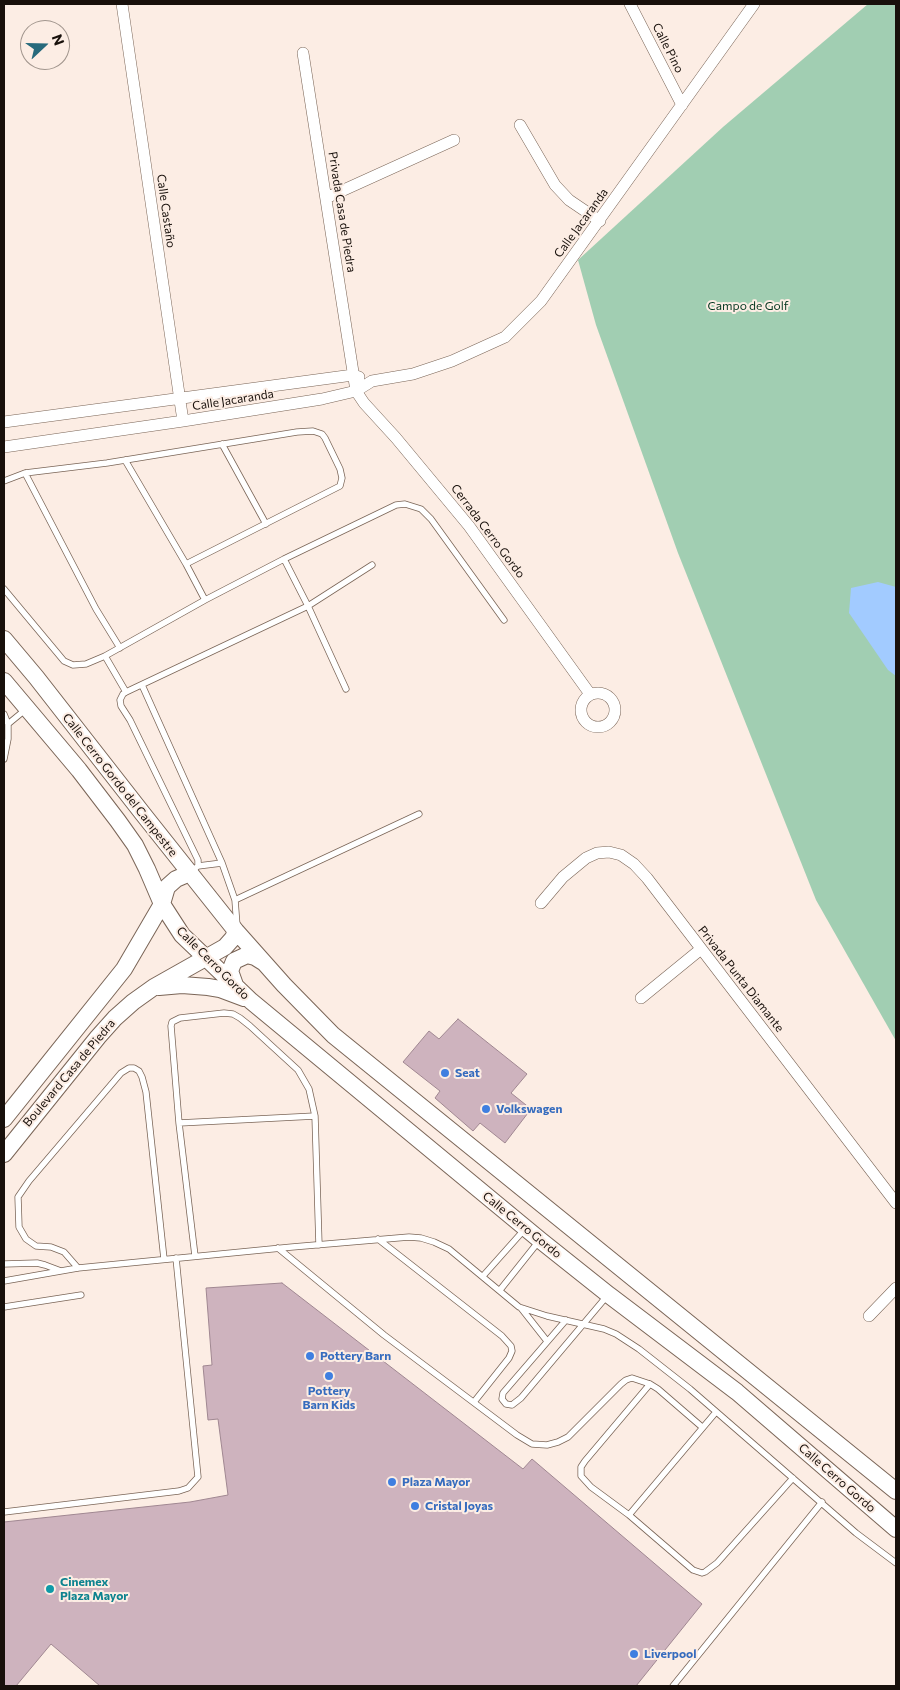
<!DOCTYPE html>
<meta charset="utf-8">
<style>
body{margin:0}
#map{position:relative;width:900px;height:1690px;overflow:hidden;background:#fcede4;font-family:Commissioner,sans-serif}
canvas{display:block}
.frame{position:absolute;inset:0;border:5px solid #18100b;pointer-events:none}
.north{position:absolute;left:20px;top:20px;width:50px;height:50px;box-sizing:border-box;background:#fcede4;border:1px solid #a1958d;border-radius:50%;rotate:69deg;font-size:14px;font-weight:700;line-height:20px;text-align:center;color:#18100b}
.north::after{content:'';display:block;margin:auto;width:18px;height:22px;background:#276a7c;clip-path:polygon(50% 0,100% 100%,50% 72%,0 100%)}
</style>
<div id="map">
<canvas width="900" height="1690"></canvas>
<div class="frame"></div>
<div class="north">N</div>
</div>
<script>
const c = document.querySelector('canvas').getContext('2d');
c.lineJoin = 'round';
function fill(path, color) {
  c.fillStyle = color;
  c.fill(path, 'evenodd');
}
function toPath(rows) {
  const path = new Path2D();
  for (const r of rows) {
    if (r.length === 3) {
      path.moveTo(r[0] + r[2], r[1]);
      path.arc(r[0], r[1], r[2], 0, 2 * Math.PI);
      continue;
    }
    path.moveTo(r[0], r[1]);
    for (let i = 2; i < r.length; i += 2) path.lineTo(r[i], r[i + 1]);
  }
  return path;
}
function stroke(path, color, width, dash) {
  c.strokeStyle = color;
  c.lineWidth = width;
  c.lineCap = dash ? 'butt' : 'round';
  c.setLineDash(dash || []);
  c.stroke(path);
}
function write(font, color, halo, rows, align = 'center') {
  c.font = font + ' Commissioner,sans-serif';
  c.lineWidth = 4;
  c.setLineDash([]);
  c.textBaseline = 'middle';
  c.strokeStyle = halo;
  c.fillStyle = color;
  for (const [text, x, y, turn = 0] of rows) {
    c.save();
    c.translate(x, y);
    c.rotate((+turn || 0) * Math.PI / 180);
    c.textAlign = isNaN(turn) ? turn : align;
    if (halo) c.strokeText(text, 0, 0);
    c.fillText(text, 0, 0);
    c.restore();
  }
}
fill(toPath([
 [868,4,896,4,896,1041,816,900,678,553,596,325,578,260,723,127]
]), '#a1ceb2');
fill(toPath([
 [878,582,896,587,896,676,888,670,849,613,851,588]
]), '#a2cbff');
const building = toPath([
 [458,1019,527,1074,511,1093,531,1109,505,1143,480,1123,473,1131,435,1098,440,1091,403,1062,429,1031,439,1039,458,1019],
 [282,1283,523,1469,532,1459,702,1604,636,1686,100,1686,51,1644,16,1686,4,1686,4,1522,190,1502,228,1495,218,1419,208,1420,203,1366,212,1365,206,1288,282,1283]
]);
fill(building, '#ceb3be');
stroke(building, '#a08791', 1);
const lane = toPath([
 [222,444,266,524],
 [125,460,186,564,205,600],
 [25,473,96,609,120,648],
 [4,481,25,473,107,463,297,432,313,431,322,434,325,438,340,469,342,478,340,486,186,564],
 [4,589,64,661,73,665,86,664,105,656,205,600,284,559,396,505,405,504,421,509,431,519,504,620],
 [105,656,126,692],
 [142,685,222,863,235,900,237,926],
 [346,689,308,606,372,565],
 [4,714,8,724,25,710],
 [4,759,8,739,8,724],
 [198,866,222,863],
 [191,872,198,866,198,860,130,720,121,706,120,700,123,694,126,692,308,606,284,559],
 [235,900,419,814],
 [179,1123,315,1116],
 [378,1239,502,1336,511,1346,512,1351,509,1358,474,1402],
 [278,1248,384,1335,517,1435,532,1444,547,1445,558,1442,568,1437,621,1384,626,1380,632,1378,650,1384,658,1389,702,1427],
 [195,1256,179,1123,171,1026,172,1022,180,1018,224,1013,233,1014,240,1018,250,1026,298,1070,309,1089,315,1116,319,1245],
 [4,1264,37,1263,45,1265,61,1271],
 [78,1268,64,1252,51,1247,36,1246,26,1239,19,1227,18,1197,29,1181,121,1073,129,1068,134,1068,139,1071,142,1077,146,1092,164,1259],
 [483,1276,524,1230],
 [4,1281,78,1268,292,1247,409,1237,421,1238,434,1242,449,1249,519,1307,547,1316,604,1329,616,1334,639,1349,690,1389,856,1533,896,1563],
 [500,1290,539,1241],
 [4,1307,81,1295],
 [521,1308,547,1341],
 [566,1320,503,1393,502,1399,506,1404,512,1405,521,1398,607,1296],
 [650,1384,585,1461,581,1467,581,1476,591,1487,629,1515,693,1570,702,1573,705,1572,717,1563,793,1478],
 [4,1512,179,1491,188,1488,198,1477,176,1258],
 [629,1515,716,1412],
 [673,1686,822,1502]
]);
const street = toPath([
 [122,4,183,421],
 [630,4,682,105],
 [303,53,356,391,364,403,396,438,469,526,590,694],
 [520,125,555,185,569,200,600,221],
 [326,198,454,140],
 [4,422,353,375,359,377],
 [4,447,183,421,322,399,356,391,372,381,413,374,452,361,505,337,541,301,754,4],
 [598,710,17],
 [541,903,563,877,586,858,597,853,609,852,621,855,634,864,647,878,896,1203],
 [641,998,701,949],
 [869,1316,896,1288]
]);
const secondary = toPath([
 [4,639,36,677,143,814,236,931,284,985,333,1035,896,1491],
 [4,681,79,770,118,821,135,845,147,869,162,904,182,935,251,1001,540,1240,609,1295,737,1392,896,1529],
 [235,985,230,971,234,961,247,955,255,957,263,962],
 [159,987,182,985,208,987,220,989,244,998],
 [4,1119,124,969,162,904,167,887,176,879,190,873],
 [4,1154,98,1037,115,1018,133,1002,154,987,225,947,233,938,236,931]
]);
stroke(lane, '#7a6557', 7);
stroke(street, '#7a6557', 12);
stroke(secondary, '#7a6557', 18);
stroke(lane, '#fff', 5.5);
stroke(street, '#fff', 11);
stroke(secondary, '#fff', 16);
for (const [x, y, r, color] of [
 [445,1073,5,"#3f7fe0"],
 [486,1109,5,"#3f7fe0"],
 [310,1356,5,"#3f7fe0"],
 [329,1376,5,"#3f7fe0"],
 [392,1482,5,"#3f7fe0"],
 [415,1506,5,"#3f7fe0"],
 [50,1589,5,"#0f9aa8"],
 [634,1654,5,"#3f7fe0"]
]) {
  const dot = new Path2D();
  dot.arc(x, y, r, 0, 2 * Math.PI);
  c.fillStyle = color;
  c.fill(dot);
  stroke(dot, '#fcede4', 2);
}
write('12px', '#18100b', '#fcede4', [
 ["Calle Pino",668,48,63],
 ["Calle Castaño",166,211,82],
 ["Privada Casa de Piedra",342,212,81],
 ["Calle Jacaranda",581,223,-54],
 ["Calle Jacaranda",233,400,-9],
 ["Cerrada Cerro Gordo",488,531,53],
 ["Calle Cerro Gordo del Campestre",120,785,52],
 ["Calle Cerro Gordo",213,963,45],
 ["Privada Punta Diamante",741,979,52],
 ["Boulevard Casa de Piedra",69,1073,-50],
 ["Calle Cerro Gordo",522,1225,39],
 ["Calle Cerro Gordo",837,1478,41]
]);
write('12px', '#00351d', '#fcede4', [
 ["Campo de Golf",748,306]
]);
write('bold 12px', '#366cbe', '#fcede4', [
 ["Seat",455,1073],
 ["Volkswagen",496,1109],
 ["Pottery Barn",320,1356],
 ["Pottery",329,1391,"center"],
 ["Barn Kids",329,1405,"center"],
 ["Plaza Mayor",402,1482],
 ["Cristal Joyas",425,1506],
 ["Liverpool",644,1654]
], 'left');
write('bold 12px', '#0d838f', '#fcede4', [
 ["Cinemex",60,1582],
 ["Plaza Mayor",60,1596]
], 'left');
</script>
